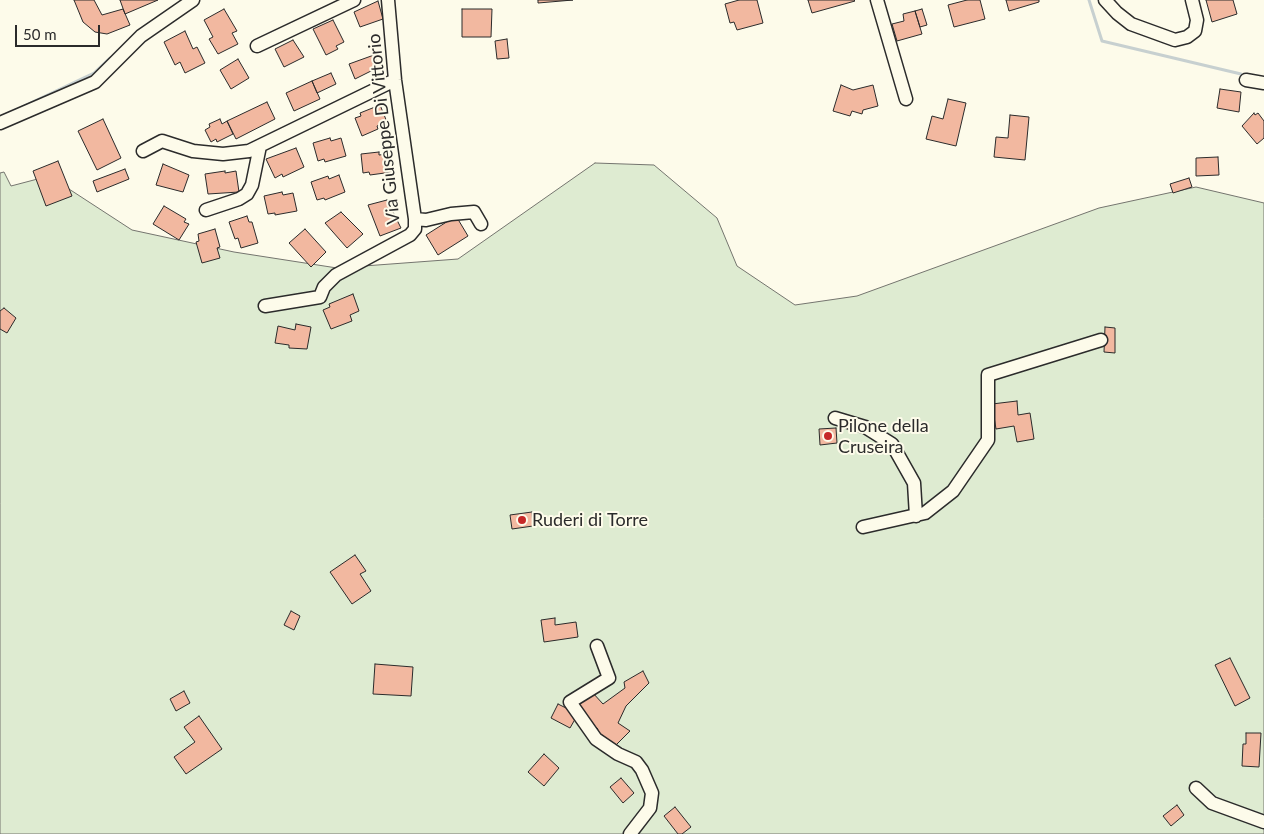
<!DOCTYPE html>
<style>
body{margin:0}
#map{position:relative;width:1264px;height:834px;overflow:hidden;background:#fdfbea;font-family:Lato,sans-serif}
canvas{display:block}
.scale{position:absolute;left:15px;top:25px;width:85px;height:22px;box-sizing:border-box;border:2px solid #2b2b2b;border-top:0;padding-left:6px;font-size:15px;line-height:18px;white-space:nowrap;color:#2b2b2b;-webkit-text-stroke:4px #fdfbea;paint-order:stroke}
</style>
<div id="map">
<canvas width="1264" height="834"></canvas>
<div class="scale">50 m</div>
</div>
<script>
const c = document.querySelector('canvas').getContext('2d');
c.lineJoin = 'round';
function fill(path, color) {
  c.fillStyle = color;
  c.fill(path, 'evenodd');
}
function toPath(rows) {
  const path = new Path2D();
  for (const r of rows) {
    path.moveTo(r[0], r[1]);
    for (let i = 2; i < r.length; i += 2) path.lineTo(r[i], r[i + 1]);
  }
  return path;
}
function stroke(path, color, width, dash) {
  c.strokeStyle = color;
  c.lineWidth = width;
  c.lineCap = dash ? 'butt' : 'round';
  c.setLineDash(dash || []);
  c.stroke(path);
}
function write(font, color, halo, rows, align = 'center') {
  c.font = font + ' Lato,sans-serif';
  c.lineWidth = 4;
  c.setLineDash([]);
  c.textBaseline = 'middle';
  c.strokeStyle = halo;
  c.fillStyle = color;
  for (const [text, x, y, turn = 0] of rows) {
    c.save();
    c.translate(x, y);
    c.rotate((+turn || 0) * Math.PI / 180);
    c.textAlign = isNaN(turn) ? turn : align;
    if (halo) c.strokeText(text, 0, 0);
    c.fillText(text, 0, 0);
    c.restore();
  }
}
const green = toPath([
 [595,163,654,165,717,218,737,266,795,305,857,296,1099,208,1196,187,1264,203,1264,834,0,834,0,173,4,172,11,186,49,176,132,230,234,252,337,268,458,259,595,163]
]);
fill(green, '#deebd1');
stroke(green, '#74746e', 1);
stroke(toPath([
 [1089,0,1102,41,1241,74],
 [22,107,94,73,110,58]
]), '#c7d0d0', 3);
const building = toPath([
 [74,0,94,0,102,15,123,9,130,25,107,34,95,32,83,22,74,0],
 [120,0,158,0,125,14,120,0],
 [538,0,573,0,538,3,538,0],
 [739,0,757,0,763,23,737,30,734,22,730,23,725,4,739,0],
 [808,0,854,0,855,1,812,13,808,0],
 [967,0,980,0,985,19,954,27,948,5,967,0],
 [1006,0,1039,0,1039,2,1009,11,1006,0],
 [1206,0,1233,0,1237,14,1212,22,1206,0],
 [378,1,383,19,360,27,354,12,378,1],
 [224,9,237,31,232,33,238,44,218,54,209,39,213,37,204,20,224,9],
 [462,9,492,9,491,37,462,37,462,9],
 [922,9,927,25,920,27,915,11,922,9],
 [915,11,922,34,897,41,892,24,904,21,903,14,915,11],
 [333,20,344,42,336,46,338,49,326,55,313,29,333,20],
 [185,31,193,49,197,47,205,63,185,73,180,62,175,65,164,42,185,31],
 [507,39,509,58,497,59,495,41,507,39],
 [293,40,304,57,284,67,275,49,293,40],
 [374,55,379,67,355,79,349,64,374,55],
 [238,59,249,78,231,89,220,70,238,59],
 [331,73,336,84,317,93,312,81,331,73],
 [312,81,320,99,294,111,286,93,312,81],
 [841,85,853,90,873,85,878,106,863,110,862,114,852,111,850,116,833,111,841,85],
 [1220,89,1241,92,1239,112,1217,108,1220,89],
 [948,99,966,103,956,146,926,139,932,116,943,119,948,99],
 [267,102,275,119,236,139,227,121,267,102],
 [380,105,387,122,377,126,378,129,362,136,355,118,361,116,360,113,380,105],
 [1254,113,1255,115,1258,113,1264,121,1264,138,1257,144,1242,126,1254,113],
 [1010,115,1029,117,1025,160,994,157,996,137,1008,138,1010,115],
 [103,119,121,158,97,170,78,131,103,119],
 [220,119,222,124,227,121,233,134,217,142,216,139,211,142,205,130,210,127,209,124,220,119],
 [330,138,331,141,341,138,346,156,325,162,324,159,318,161,313,143,330,138],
 [296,148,304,167,283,177,282,174,275,178,266,159,296,148],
 [379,152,379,155,389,154,392,172,370,175,369,172,363,173,361,154,379,152],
 [1218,157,1219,175,1196,176,1196,158,1218,157],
 [58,161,72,196,46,206,33,171,58,161],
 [163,164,189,175,183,192,156,185,163,164],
 [125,169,129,179,97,192,93,181,125,169],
 [225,171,225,173,236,171,239,192,208,194,205,174,225,171],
 [339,175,345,192,325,200,324,198,317,200,311,182,328,176,329,179,339,175],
 [1189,178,1192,187,1173,193,1170,184,1189,178],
 [282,192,283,195,293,193,297,211,275,215,275,213,268,214,264,196,282,192],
 [387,200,401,228,380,236,368,205,387,200],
 [164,206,186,219,184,222,189,224,179,240,153,224,164,206],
 [341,212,363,234,347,248,325,223,341,212],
 [247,216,249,222,252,222,258,243,241,248,238,238,235,239,229,222,247,216],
 [456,216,468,236,438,255,426,235,456,216],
 [215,229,220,247,217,248,220,258,202,263,196,242,199,241,198,234,215,229],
 [305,229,326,252,311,267,289,243,305,229],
 [353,294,359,311,350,315,352,321,331,329,323,310,330,307,329,304,353,294],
 [4,308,16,318,7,333,0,329,0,311,4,308],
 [296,324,311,327,307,349,289,348,289,345,275,343,278,326,295,330,296,324],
 [1105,327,1115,328,1115,353,1104,352,1105,327],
 [1017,401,1018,415,1030,413,1034,439,1017,442,1014,426,996,429,992,404,1017,401],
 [836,428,837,443,820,445,819,429,836,428],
 [532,512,533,526,512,529,510,515,532,512],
 [355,555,366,571,360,574,371,591,352,604,330,572,355,555],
 [291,611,300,616,294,630,284,625,291,611],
 [555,618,555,625,576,622,578,637,544,642,541,620,555,618],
 [1230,658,1250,698,1235,706,1215,665,1230,658],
 [375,664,413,667,411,696,373,694,375,664],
 [643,671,649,683,626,706,618,723,630,731,613,748,595,734,598,729,575,706,592,692,603,704,625,688,624,682,643,671],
 [184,691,190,703,176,711,170,699,184,691],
 [558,704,578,714,570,728,551,718,558,704],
 [199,716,222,749,186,774,174,757,195,742,184,727,199,716],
 [1246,733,1261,733,1259,767,1242,766,1243,744,1246,744,1246,733],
 [544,754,559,768,544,786,528,772,544,754],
 [621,778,634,793,623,803,610,787,621,778],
 [1177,805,1184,815,1171,826,1163,816,1177,805],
 [675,807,691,827,682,834,678,834,664,816,675,807]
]);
fill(building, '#f2b8a0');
stroke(building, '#2b2b2b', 1);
const minor = toPath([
 [877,0,906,99],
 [1105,0,1117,13,1131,24,1175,40,1187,37,1195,31,1197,20,1192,0],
 [257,46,354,0],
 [1246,80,1264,83],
 [0,123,95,82,141,36,193,0],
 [143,151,162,141,193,151,223,154,249,151,395,80],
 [206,210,239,199,247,194,252,185,260,146],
 [415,219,426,220,451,214,474,212,481,224],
 [265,306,320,297,324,287,336,275,410,235,415,229,415,219,395,80,388,0],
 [835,418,865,427,892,444,914,483,916,516],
 [863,527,925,513,953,491,988,440,988,375,1101,340],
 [597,646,609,678,570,702,596,739,618,754,636,762,642,770,652,793,650,808,630,834],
 [1196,788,1212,803,1264,822]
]);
stroke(minor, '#2b2b2b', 15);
stroke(minor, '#fdfbea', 12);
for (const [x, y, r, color] of [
 [828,436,5,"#c62828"],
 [522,520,5,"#c62828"]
]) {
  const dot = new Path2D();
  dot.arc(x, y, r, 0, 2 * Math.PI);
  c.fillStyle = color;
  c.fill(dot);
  stroke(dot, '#fdfbea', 2);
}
write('18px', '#2b2b2b', '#fdfbea', [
 ["Via Giuseppe Di Vittorio",384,129,-96]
]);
write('18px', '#2b2b2b', '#fdfbea', [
 ["Pilone della",838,426],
 ["Cruseira",838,447],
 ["Ruderi di Torre",532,520]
], 'left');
</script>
